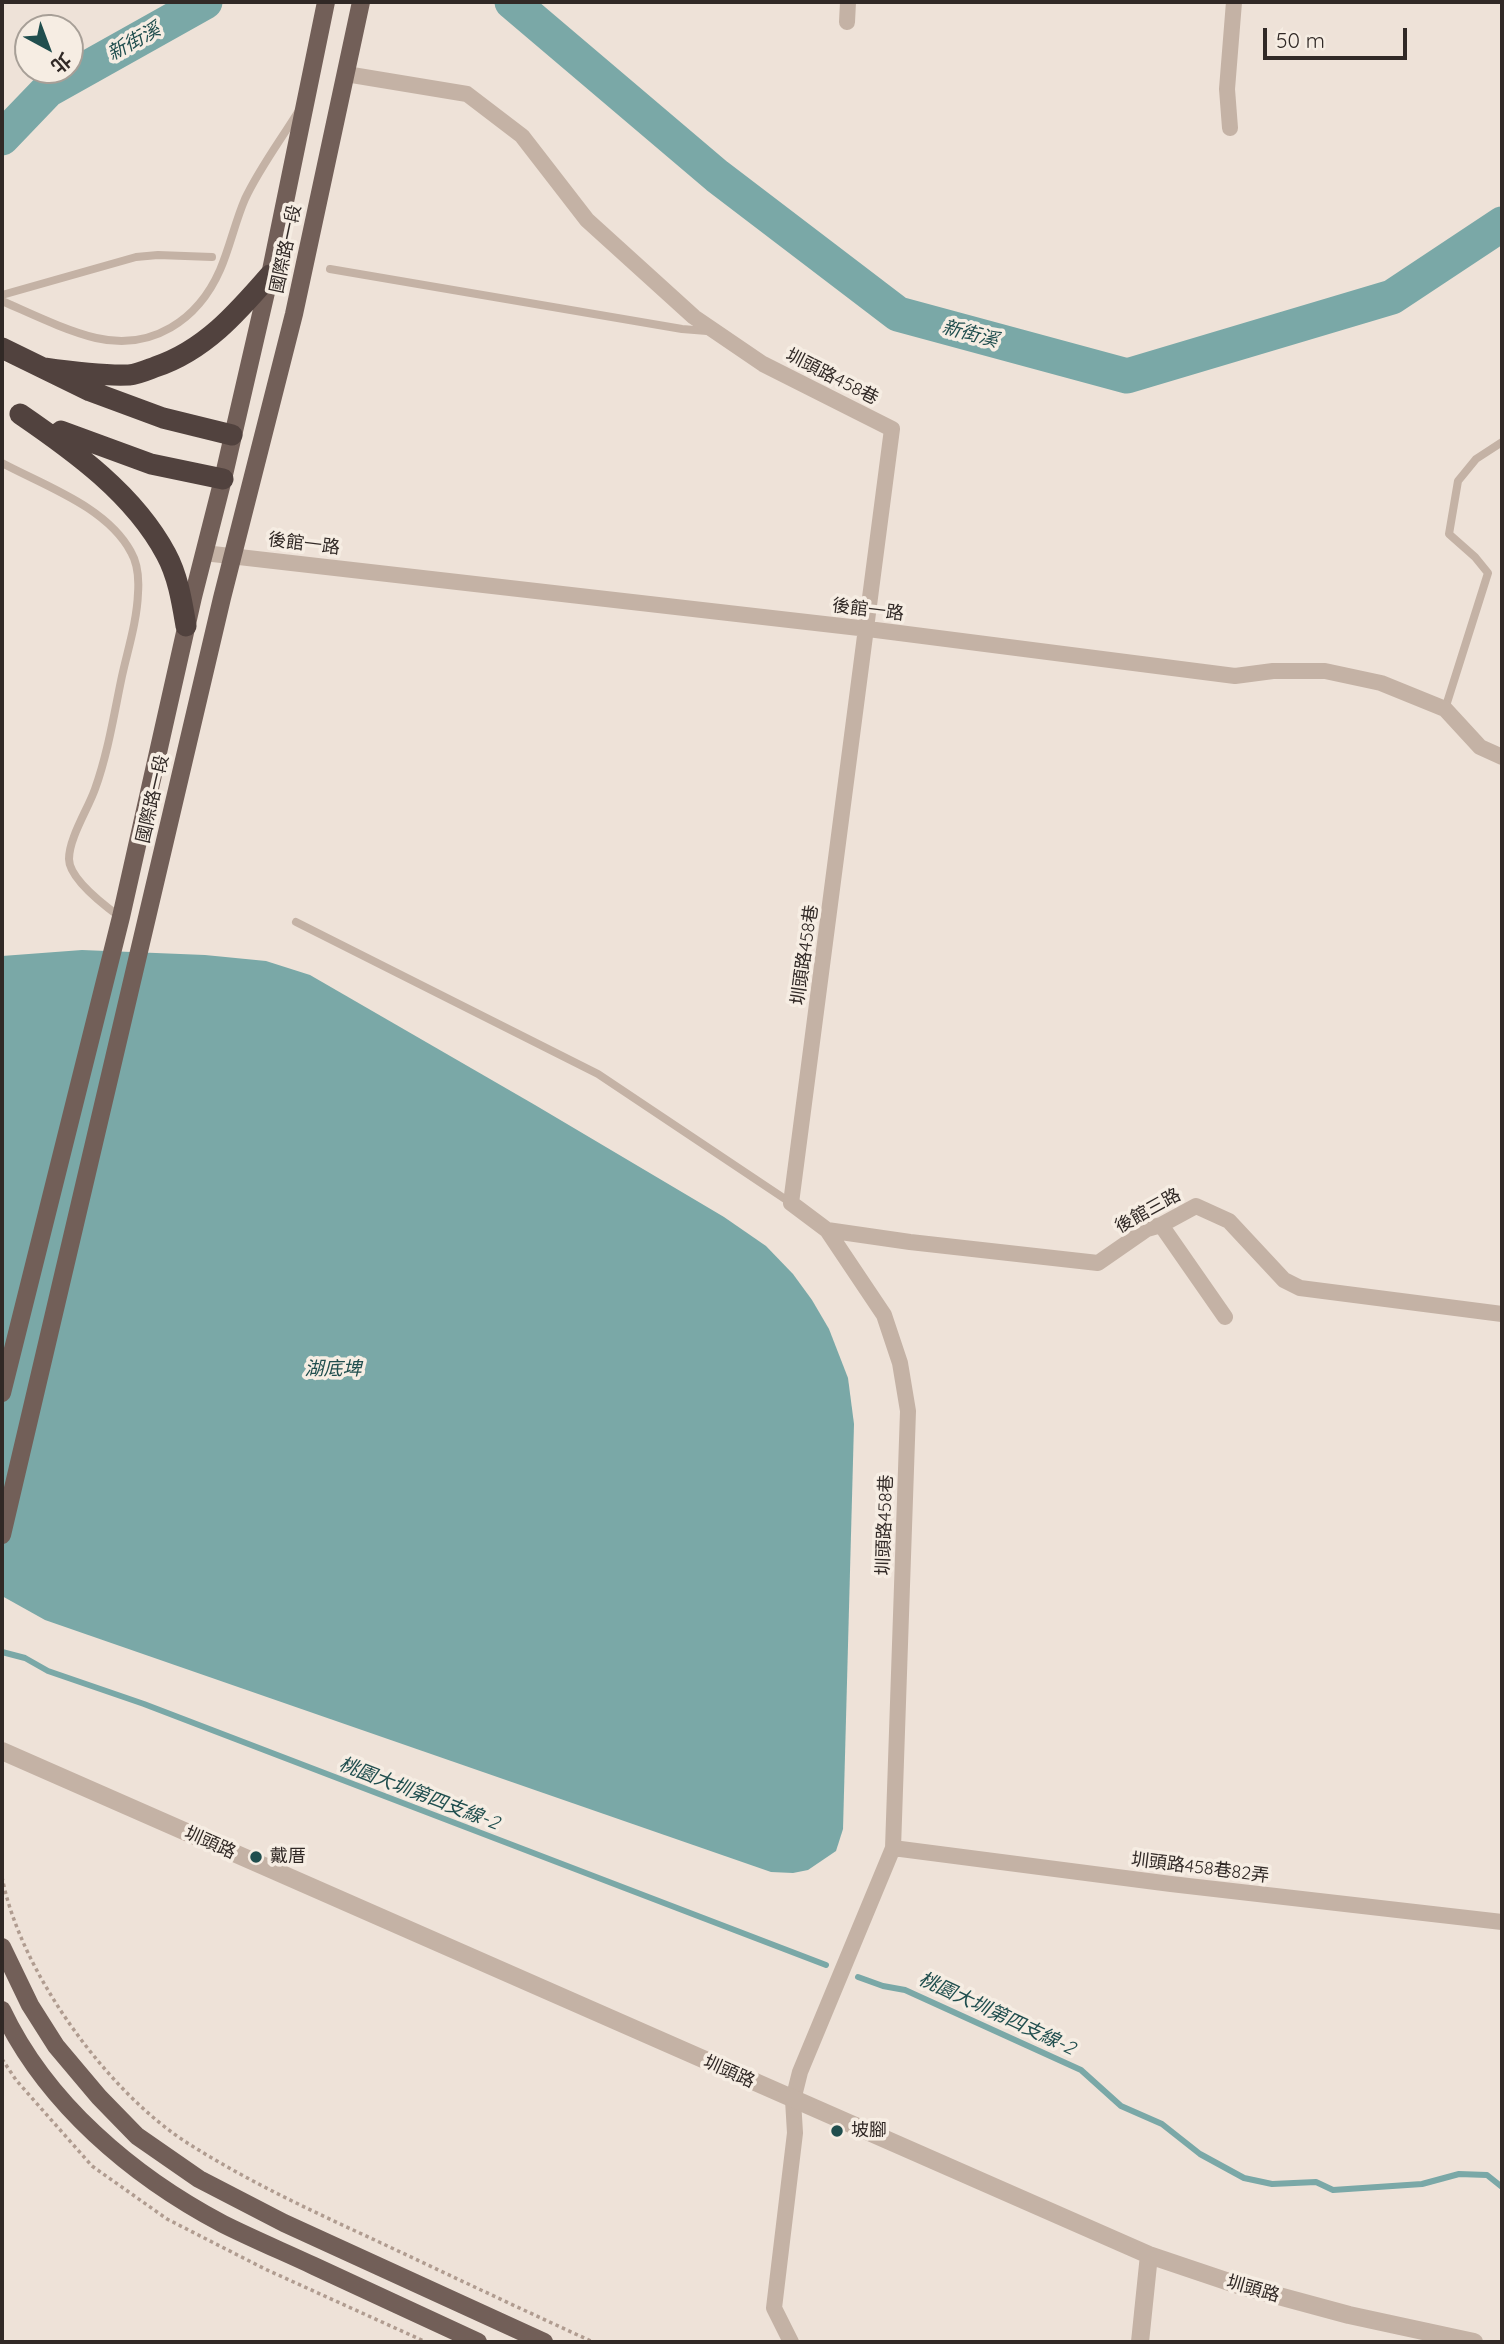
<!DOCTYPE html>
<meta charset="utf-8">
<style>
body{margin:0}
#map{position:relative;width:1504px;height:2344px;overflow:hidden;background:#eee2d8;font-family:Quicksand,"Noto Sans TC",sans-serif}
canvas{display:block}
.frame{position:absolute;inset:0;border:4px solid #312926;pointer-events:none}
.north{position:absolute;left:14px;top:14px;width:70px;height:70px;box-sizing:border-box;background:#f6ede3;border:2px solid #a79f97;border-radius:50%;rotate:139deg;font-size:19px;font-weight:700;line-height:28px;text-align:center;color:#312926}
.north::after{content:'';display:block;margin:auto;width:24px;height:32px;background:#204e4e;clip-path:polygon(50% 0,100% 100%,50% 72%,0 100%)}
.scale{position:absolute;left:1263px;top:28px;width:144px;height:32px;box-sizing:border-box;border:4px solid #312926;border-top:0;padding-left:9px;font-size:21px;line-height:24px;white-space:nowrap;color:#312926;-webkit-text-stroke:5px #f6ede3;paint-order:stroke}
</style>
<div id="map">
<canvas width="1504" height="2344"></canvas>
<div class="frame"></div>
<div class="north">北</div>
<div class="scale">50 m</div>
</div>
<script>
const ctx = document.querySelector('canvas').getContext('2d');
ctx.lineJoin = 'round';
function fillPath(path, color) {
  ctx.fillStyle = color;
  ctx.fill(path, 'evenodd');
}
function strokePath(path, color, width, dash) {
  ctx.strokeStyle = color;
  ctx.lineWidth = width;
  ctx.lineCap = dash ? 'butt' : 'round';
  ctx.setLineDash(dash || []);
  ctx.stroke(path);
}
function label(font, color, halo, rows, align = 'center') {
  ctx.font = font + ' Quicksand,"Noto Sans TC",sans-serif';
  ctx.lineWidth = 7;
  ctx.setLineDash([]);
  ctx.textBaseline = 'middle';
  ctx.strokeStyle = halo;
  ctx.fillStyle = color;
  for (const [text, x, y, turn = 0] of rows) {
    ctx.save();
    ctx.translate(x, y);
    ctx.rotate((+turn || 0) * Math.PI / 180);
    ctx.textAlign = isNaN(turn) ? turn : align;
    if (halo) ctx.strokeText(text, 0, 0);
    ctx.fillText(text, 0, 0);
    ctx.restore();
  }
}
fillPath(new Path2D(`
 M 82,950 L 205,955 L 266,961 L 310,975 L 535,1105 L 724,1217 L 766,1246 L 793,1274 L 812,1300 L 829,1329 L 848,1378 L 854,1424 L 843,1829 L 836,1851 L 808,1870 L 793,1873 L 771,1872 L 45,1620 L 2,1596 L 2,956 Z`), '#7aa8a7');
strokePath(new Path2D(`
 M 2,1652 L 25,1658 L 48,1671 L 144,1704 L 826,1965
 M 858,1977 L 883,1986 L 905,1990 L 1081,2070 L 1121,2106 L 1162,2124 L 1200,2154 L 1244,2178 L 1272,2184 L 1316,2182 L 1333,2190 L 1422,2184 L 1459,2174 L 1487,2175 L 1502,2187`), '#7aa8a7', 6);
strokePath(new Path2D(`
 M 512,2 L 717,176 L 898,314 L 1127,376 L 1392,297 L 1502,224
 M 2,138 L 48,90 L 205,2`), '#7aa8a7', 35);
strokePath(new Path2D(`
 M 2,1877 C 20,1972 108,2093 189,2144 C 249,2182 314,2212 377,2241 C 449,2275 521,2309 593,2342
 M 2,2059 L 16,2080 L 92,2166 L 167,2219 L 265,2269 L 426,2342`), '#b09c90', 3.5, [3.5, 3.5]);
strokePath(new Path2D(`
 M 330,269 L 682,329 L 707,331
 M 2,295 L 136,257 L 158,255 L 212,257
 M 2,301 C 32,314 64,330 96,338 C 152,351 198,320 220,270 C 230,247 235,222 245,199 C 259,169 280,141 298,112
 M 2,463 C 45,486 107,507 131,552 C 138,564 139,579 138,593 C 137,621 128,649 122,676 C 114,714 108,753 95,789 C 88,809 69,838 69,859 C 69,879 105,906 120,917
 M 1445,709 L 1488,573 L 1475,557 L 1449,534 L 1458,481 L 1476,459 L 1502,442
 M 296,922 L 598,1074 L 791,1203`), '#c4b2a5', 8);
strokePath(new Path2D(`
 M 847,22 L 848,2
 M 346,74 L 467,94 L 522,136 L 587,220 L 694,317 L 763,364 L 892,429 L 791,1203 L 827,1230 L 884,1315 L 900,1363 L 908,1411 L 893,1848 L 800,2072 L 793,2100 L 795,2133 L 774,2308 L 791,2342
 M 1230,128 L 1227,89 L 1234,2
 M 204,553 L 868,629 L 1235,676 L 1273,671 L 1325,671 L 1381,683 L 1445,709 L 1480,747 L 1502,757
 M 1161,1225 L 1225,1317
 M 827,1230 L 910,1242 L 1098,1263 L 1147,1229 L 1161,1225 L 1196,1206 L 1229,1221 L 1284,1280 L 1300,1288 L 1502,1314
 M 893,1848 L 1171,1884 L 1502,1922`), '#c4b2a5', 16);
strokePath(new Path2D(`
 M 2,1751 L 1149,2255 L 1238,2285 L 1349,2315 L 1474,2342
 M 1140,2342 L 1149,2255`), '#c4b2a5', 18);
strokePath(new Path2D(`
 M 2,1393 L 121,917 L 193,597 L 223,479 L 270,275 L 326,2
 M 2,1535 L 222,598 L 294,314 L 361,2
 M 2,1947 L 30,2005 L 56,2046 L 99,2097 L 137,2136 L 199,2179 L 284,2223 L 544,2342
 M 2,2010 C 46,2103 132,2176 223,2224 C 253,2239 284,2252 314,2266 C 369,2291 423,2317 478,2342`), '#725f58', 18);
strokePath(new Path2D(`
 M 2,348 L 90,391 L 163,418 L 232,435
 M 44,368 C 72,372 101,376 129,375 C 138,374 147,370 155,367 C 204,351 237,313 270,275
 M 20,414 C 74,451 134,494 166,554 C 178,576 182,602 186,626
 M 61,431 L 151,464 L 223,479`), '#51423e', 21);
for (const [x, y, r, color] of [
 [256,1857,7,"#204e4e"],
 [837,2131,7,"#204e4e"]
]) {
  const dot = new Path2D();
  dot.arc(x, y, r, 0, 2 * Math.PI);
  ctx.fillStyle = color;
  ctx.fill(dot);
  strokePath(dot, '#f6ede3', 2.5);
}
label('18px', '#312926', '#f6ede3', [
 ["國際路一段",286,249,-78],
 ["圳頭路458巷",832,377,27],
 ["後館一路",304,544,7],
 ["後館一路",868,610,7],
 ["國際路一段",153,799,-77],
 ["圳頭路458巷",805,955,-82],
 ["後館三路",1148,1211,-29],
 ["圳頭路458巷",885,1525,-88],
 ["圳頭路",210,1843,24],
 ["圳頭路458巷82弄",1200,1868,7],
 ["圳頭路",729,2072,24],
 ["圳頭路",1253,2289,16]
]);
label('18px', '#312926', '#f6ede3', [
 ["戴厝",270,1857],
 ["坡腳",851,2131]
], 'left');
label('italic 19px', '#204e4e', '#f6ede3', [
 ["新街溪",134,42,-29],
 ["新街溪",970,334,15],
 ["湖底埤",333,1369],
 ["桃園大圳第四支線-2",419,1794,21],
 ["桃園大圳第四支線-2",997,2014,25]
]);
</script>
